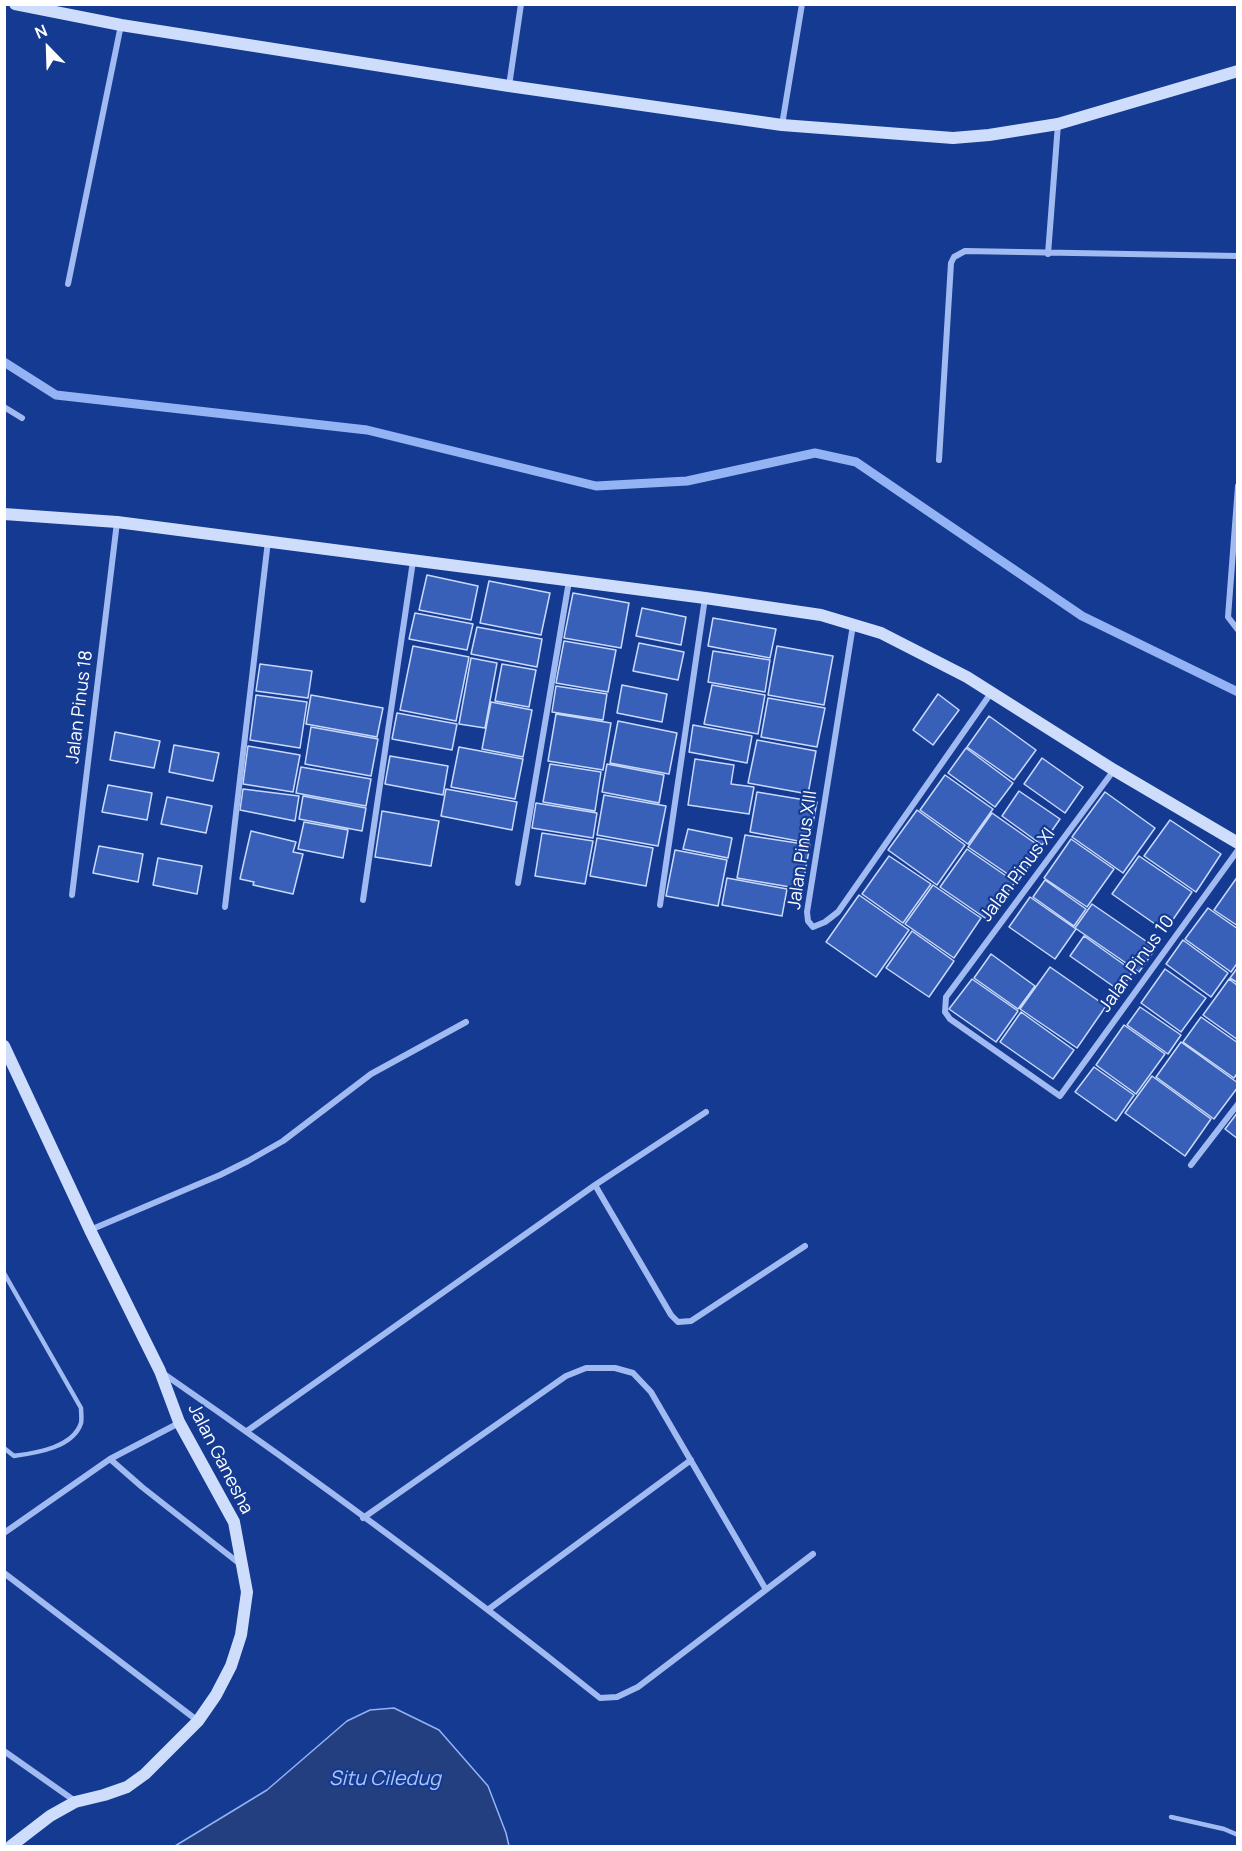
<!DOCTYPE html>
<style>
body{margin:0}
#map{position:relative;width:1242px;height:1851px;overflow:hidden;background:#143a91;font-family:Manrope,sans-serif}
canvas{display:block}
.frame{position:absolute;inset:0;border:6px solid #fff;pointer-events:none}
.north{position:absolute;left:18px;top:18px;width:60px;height:60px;-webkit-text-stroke:4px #143a91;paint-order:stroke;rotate:337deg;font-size:16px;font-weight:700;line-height:24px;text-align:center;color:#fff}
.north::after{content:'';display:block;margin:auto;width:21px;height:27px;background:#fff;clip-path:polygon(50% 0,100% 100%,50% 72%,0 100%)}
</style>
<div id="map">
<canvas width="1242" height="1851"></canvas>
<div class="frame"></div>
<div class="north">N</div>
</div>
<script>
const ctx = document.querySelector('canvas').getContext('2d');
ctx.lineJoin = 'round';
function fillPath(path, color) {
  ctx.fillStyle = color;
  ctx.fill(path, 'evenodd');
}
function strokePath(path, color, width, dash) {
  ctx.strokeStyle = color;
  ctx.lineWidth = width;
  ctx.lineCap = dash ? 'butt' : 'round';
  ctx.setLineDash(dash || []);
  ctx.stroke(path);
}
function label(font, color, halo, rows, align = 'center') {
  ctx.font = font + ' Manrope,sans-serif';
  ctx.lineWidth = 4.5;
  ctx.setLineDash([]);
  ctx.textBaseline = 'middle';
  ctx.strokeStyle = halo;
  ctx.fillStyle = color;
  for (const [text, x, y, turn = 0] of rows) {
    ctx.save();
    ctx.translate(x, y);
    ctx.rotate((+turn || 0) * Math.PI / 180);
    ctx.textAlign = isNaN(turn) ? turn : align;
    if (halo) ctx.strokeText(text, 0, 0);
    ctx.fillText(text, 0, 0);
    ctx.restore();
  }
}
const water = new Path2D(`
 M 394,1708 L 439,1730 L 488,1786 L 506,1833 L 509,1846 L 175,1846 L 267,1790 L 347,1721 L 370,1710 Z`);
fillPath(water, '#233f80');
strokePath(water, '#93b3f4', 1.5);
strokePath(new Path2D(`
 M 4,362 L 56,395 L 367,430 L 596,486 L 687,481 L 815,453 L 856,462 L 1082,616 L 1238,692`), '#93b3f4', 9);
const building = new Path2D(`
 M 427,575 L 478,586 L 471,620 L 419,610 Z
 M 489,581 L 550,593 L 541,635 L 480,623 Z
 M 573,593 L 629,603 L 621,648 L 564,638 Z
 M 642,608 L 686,617 L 681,645 L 636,636 Z
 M 415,613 L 473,624 L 467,650 L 409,639 Z
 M 713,618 L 776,629 L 770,658 L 708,646 Z
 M 477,627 L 542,639 L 537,667 L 471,654 Z
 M 564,641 L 616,650 L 608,692 L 556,683 Z
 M 639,643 L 684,652 L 678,680 L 633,671 Z
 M 413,646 L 469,657 L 456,721 L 400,710 Z
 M 777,646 L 833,656 L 824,705 L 768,695 Z
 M 713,651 L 770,660 L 765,692 L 708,682 Z
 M 471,658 L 497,663 L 485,728 L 459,724 Z
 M 260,664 L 312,671 L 308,698 L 256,691 Z
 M 502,664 L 536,670 L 529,707 L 495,701 Z
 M 622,685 L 667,694 L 662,722 L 617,713 Z
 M 712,685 L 765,695 L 758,734 L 704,724 Z
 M 556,686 L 607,694 L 603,720 L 552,712 Z
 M 938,694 L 959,710 L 933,745 L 913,730 Z
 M 256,695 L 307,702 L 300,748 L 250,740 Z
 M 311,695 L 383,708 L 377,737 L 306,724 Z
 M 768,698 L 825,708 L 817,747 L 761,737 Z
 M 491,702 L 532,710 L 523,757 L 482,749 Z
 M 397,713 L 457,724 L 452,750 L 392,739 Z
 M 556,714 L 611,723 L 603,770 L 548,761 Z
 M 989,716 L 1036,750 L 1014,780 L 967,747 Z
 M 618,721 L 677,733 L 669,774 L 610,763 Z
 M 693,725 L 752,736 L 747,763 L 689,752 Z
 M 311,727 L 378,739 L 371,776 L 305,764 Z
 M 115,732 L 160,741 L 154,768 L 110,760 Z
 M 757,740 L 816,751 L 808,794 L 748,783 Z
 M 174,745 L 219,753 L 213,781 L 169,772 Z
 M 248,746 L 300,755 L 293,792 L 243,784 Z
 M 459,747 L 523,759 L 515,799 L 451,787 Z
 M 966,748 L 1013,783 L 995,807 L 948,773 Z
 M 390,756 L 448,766 L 443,795 L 385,784 Z
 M 1042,758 L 1083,787 L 1065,813 L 1024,784 Z
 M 695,759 L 734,765 L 731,784 L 754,787 L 749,814 L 688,805 Z
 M 550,764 L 601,772 L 595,811 L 543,802 Z
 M 607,764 L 664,775 L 659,803 L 602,792 Z
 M 301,767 L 371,779 L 366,806 L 296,793 Z
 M 945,775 L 993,809 L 968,844 L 920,810 Z
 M 108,785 L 152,793 L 147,820 L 102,812 Z
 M 243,789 L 299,796 L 295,821 L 240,810 Z
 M 446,789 L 517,802 L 512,830 L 441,816 Z
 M 1019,791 L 1060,819 L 1042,845 L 1002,816 Z
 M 757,792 L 817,802 L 809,843 L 750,832 Z
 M 1105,792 L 1155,828 L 1123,873 L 1072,837 Z
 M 604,795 L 666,806 L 658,846 L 597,835 Z
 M 303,796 L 366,808 L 362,831 L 299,819 Z
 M 167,797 L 212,806 L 206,833 L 161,824 Z
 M 536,803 L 597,813 L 593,838 L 532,828 Z
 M 917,810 L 965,845 L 937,885 L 888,850 Z
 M 382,811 L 439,821 L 431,866 L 375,857 Z
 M 992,813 L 1042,848 L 1018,881 L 968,847 Z
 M 1170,820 L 1221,854 L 1196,892 L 1144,856 Z
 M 304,822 L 348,830 L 343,858 L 298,849 Z
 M 688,829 L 732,838 L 728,858 L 683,849 Z
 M 251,831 L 296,842 L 293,852 L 303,854 L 293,894 L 253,885 L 254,882 L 240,879 Z
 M 542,833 L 593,841 L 585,884 L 535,876 Z
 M 745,835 L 810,845 L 802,889 L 737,878 Z
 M 597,838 L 653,848 L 646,886 L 590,876 Z
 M 1071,839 L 1114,869 L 1087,907 L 1044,878 Z
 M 99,846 L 143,854 L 138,882 L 93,873 Z
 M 967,849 L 1015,882 L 988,920 L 940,887 Z
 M 675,850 L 727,860 L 718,906 L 666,896 Z
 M 889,856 L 931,884 L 903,923 L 862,894 Z
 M 1139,856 L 1192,892 L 1165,931 L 1112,894 Z
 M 158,858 L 202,866 L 197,894 L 153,885 Z
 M 1238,876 L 1238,926 L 1214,910 Z
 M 727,878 L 787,889 L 782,916 L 722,905 Z
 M 1045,880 L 1086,909 L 1074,926 L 1033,897 Z
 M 933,885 L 981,918 L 954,958 L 905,924 Z
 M 859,895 L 909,930 L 876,977 L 826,942 Z
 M 1030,897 L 1076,929 L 1055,959 L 1009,927 Z
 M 1092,904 L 1156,948 L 1139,972 L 1075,928 Z
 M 1208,908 L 1238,929 L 1238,962 L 1231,972 L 1185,939 Z
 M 912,931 L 954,961 L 929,997 L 886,968 Z
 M 1084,936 L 1133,971 L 1120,991 L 1070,956 Z
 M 1183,940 L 1228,973 L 1211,997 L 1166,964 Z
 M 991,954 L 1035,986 L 1018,1009 L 974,978 Z
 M 1050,967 L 1106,1006 L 1077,1048 L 1020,1009 Z
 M 1238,967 L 1238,983 L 1230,978 Z
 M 1165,969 L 1206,998 L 1181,1032 L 1141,1003 Z
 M 972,979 L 1018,1011 L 996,1042 L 949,1009 Z
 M 1229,979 L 1238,986 L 1238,1040 L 1203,1015 Z
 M 1140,1007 L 1181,1035 L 1168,1054 L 1127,1025 Z
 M 1021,1012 L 1074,1050 L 1053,1079 L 1000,1042 Z
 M 1201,1017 L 1238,1043 L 1238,1072 L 1234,1078 L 1183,1042 Z
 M 1124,1025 L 1165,1054 L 1136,1094 L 1096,1065 Z
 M 1181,1042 L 1238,1083 L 1238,1087 L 1214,1119 L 1156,1077 Z
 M 1094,1067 L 1134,1095 L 1116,1121 L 1075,1092 Z
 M 1152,1076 L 1211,1119 L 1185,1156 L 1125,1113 Z
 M 1238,1112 L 1238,1139 L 1225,1129 Z`);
fillPath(building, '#3860b8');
strokePath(building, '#c8d9fc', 1.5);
strokePath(new Path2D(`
 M 4,1273 L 81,1408 C 81,1412 82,1419 81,1423 C 73,1448 35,1453 14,1456 L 4,1448
 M 1171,1817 L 1224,1829 L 1238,1835`), '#a1baf1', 4.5);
strokePath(new Path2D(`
 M 509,86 L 521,4
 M 782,125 L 802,4
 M 1048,254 L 1058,124
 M 68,284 L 121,25
 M 4,407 L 22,418
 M 939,460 L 951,263 L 954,257 L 965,251 L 1238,256
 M 1238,486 L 1228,617 L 1238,630
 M 853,625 L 807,912 L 808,921 L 813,927 L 825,922 L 838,912 L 991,693
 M 1114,770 L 946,997 L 945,1012 L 950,1019 L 1060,1096 L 1238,850
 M 518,883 L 569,581
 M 72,895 L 117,522
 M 363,900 L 413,561
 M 660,905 L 705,598
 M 225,907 L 268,541
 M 1191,1165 L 1238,1104
 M 595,1185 L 671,1315 L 678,1322 L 691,1321 L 805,1246
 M 90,1230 L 220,1175 L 248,1161 L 283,1141 L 371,1074 L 466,1022
 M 164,1374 C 313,1477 459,1585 600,1698 L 617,1697 L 638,1687 L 813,1554
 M 247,1431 L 595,1185 L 706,1112
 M 110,1459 L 179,1423
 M 363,1518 L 566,1376 L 586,1368 L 615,1368 L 633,1373 L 651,1392 L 765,1588
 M 4,1533 L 110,1459 L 142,1487 L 240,1564
 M 4,1573 L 198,1721
 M 489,1609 L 691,1460
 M 4,1751 L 75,1801`), '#a1baf1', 6);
strokePath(new Path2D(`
 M 15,4 L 121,25 L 509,86 L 782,125 L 953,138 L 989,135 L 1058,124 L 1238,71
 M 4,514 L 117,522 L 705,598 L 821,615 L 881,633 L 967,677 L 1114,770 L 1238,843
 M 4,1046 L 90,1230 L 160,1371 L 179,1422 L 234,1522 L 247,1592 L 241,1635 L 231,1666 L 216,1695 L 198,1721 L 145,1774 L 127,1787 L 104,1795 L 75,1802 L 50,1816 L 11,1846`), '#cfddfc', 12);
label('18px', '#fff', '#143a91', [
 ["Jalan Pinus 18",80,707,-83],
 ["Jalan Pinus XIII",803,850,-82],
 ["Jalan Pinus XI",1018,875,-53],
 ["Jalan Pinus 10",1137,964,-54],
 ["Jalan Ganesha",220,1459,63]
]);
label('italic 20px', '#adc5f8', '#143a91', [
 ["Situ Ciledug",385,1779]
]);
</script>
